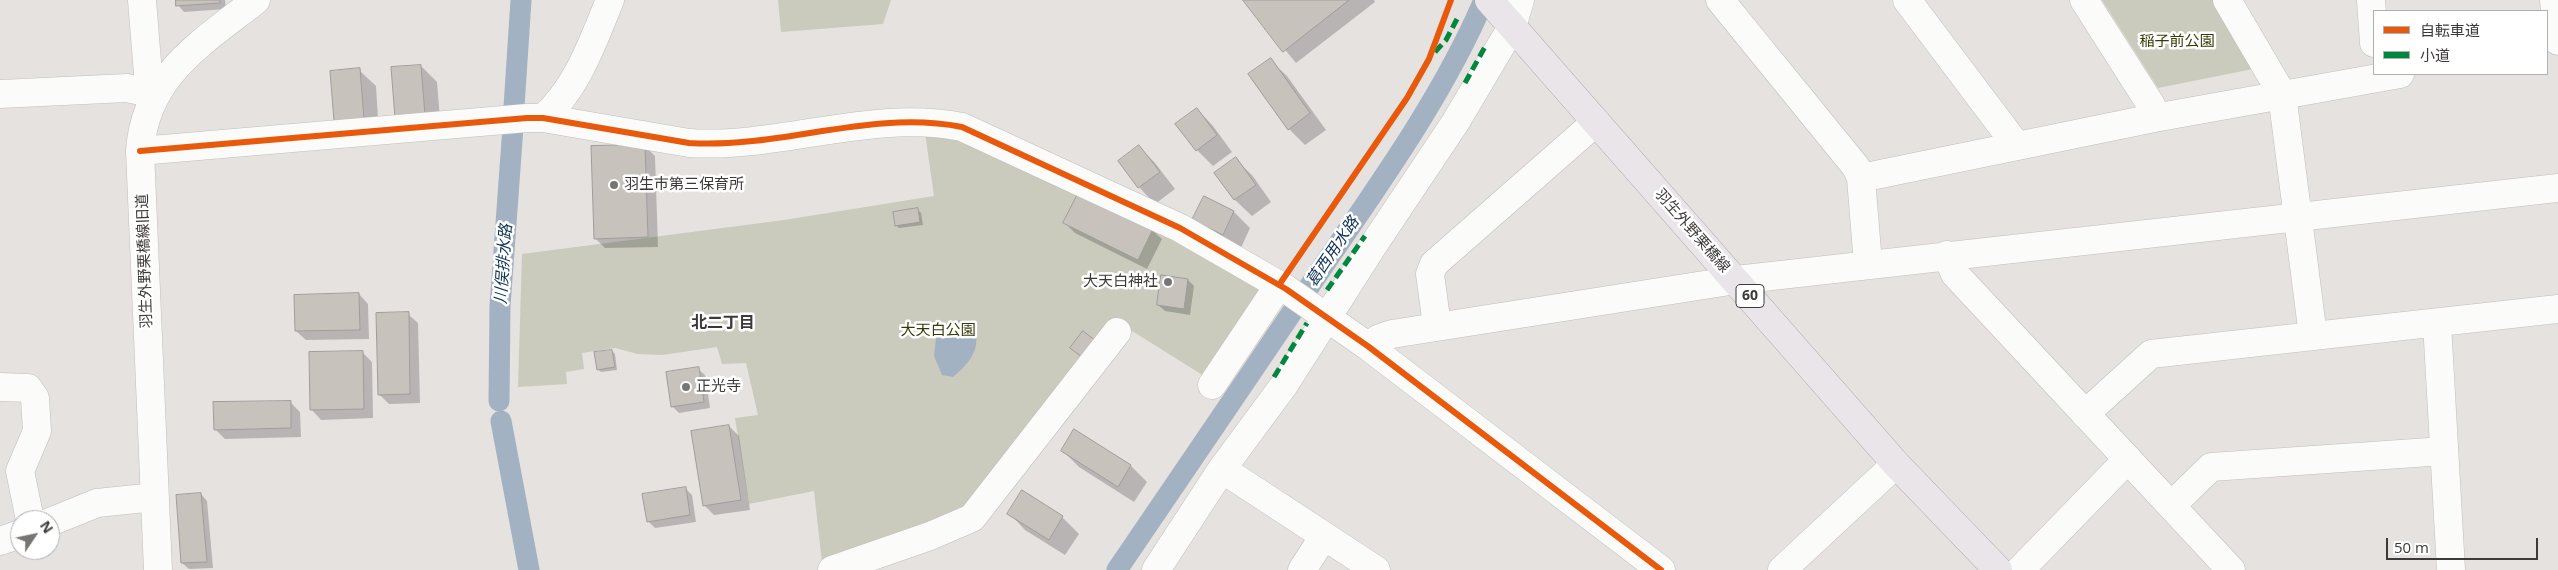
<!DOCTYPE html>
<meta charset="utf-8">
<style>
body{margin:0}
#map{position:relative;width:2558px;height:570px;overflow:hidden;background:#e5e2e0;font-family:"Open Sans","Noto Sans JP",sans-serif}
canvas{display:block}
.legend{position:absolute;left:2373px;top:10px;width:175px;height:65px;box-sizing:border-box;background:#fff;border:1px solid #b1b0b0;margin:0;padding:6px 9px;list-style:none;font-size:15px;color:#3c3a39}
.legend li{display:flex;align-items:center;gap:10px;height:25px}
.legend b{width:25px;border:1px solid #b1b0b0}
.north{position:absolute;left:10px;top:510px;width:50px;height:50px;box-sizing:border-box;background:#fff;border:1px solid #b1b0b0;border-radius:50%;rotate:56deg;font-size:14px;font-weight:700;line-height:20px;text-align:center;color:#3c3a39}
.north::after{content:'';display:block;margin:auto;width:18px;height:22px;background:#777573;clip-path:polygon(50% 0,100% 100%,50% 72%,0 100%)}
.scale{position:absolute;left:2386px;top:538px;width:152px;height:22px;box-sizing:border-box;border:2px solid #3c3a39;border-top:0;padding-left:6px;font-size:15px;line-height:18px;white-space:nowrap;color:#3c3a39;-webkit-text-stroke:4px #fff;paint-order:stroke}
</style>
<div id="map">
<canvas width="2558" height="570"></canvas>
<ul class="legend">
<li><b style="height:6px;background:#e8590c"></b>自転車道</li>
<li><b style="height:6px;background:#00873e"></b>小道</li>
</ul>
<div class="north">N</div>
<div class="scale">50 m</div>
</div>
<script>
const ctx = document.querySelector('canvas').getContext('2d');
ctx.lineJoin = 'round';
function fillPath(path, color) {
  ctx.fillStyle = color;
  ctx.fill(path, 'evenodd');
}
function strokePath(path, color, width, dash) {
  ctx.strokeStyle = color;
  ctx.lineWidth = width;
  ctx.lineCap = dash ? 'butt' : 'round';
  ctx.setLineDash(dash || []);
  ctx.stroke(path);
}
function label(font, color, halo, rows, align = 'center') {
  ctx.font = font + ' "Open Sans","Noto Sans JP",sans-serif';
  ctx.lineWidth = 5;
  ctx.setLineDash([]);
  ctx.textBaseline = 'middle';
  ctx.strokeStyle = halo;
  ctx.fillStyle = color;
  for (const [text, x, y, turn = 0] of rows) {
    ctx.save();
    ctx.translate(x, y);
    ctx.rotate((+turn || 0) * Math.PI / 180);
    ctx.textAlign = isNaN(turn) ? turn : align;
    if (halo) ctx.strokeText(text, 0, 0);
    ctx.fillText(text, 0, 0);
    ctx.restore();
  }
}
fillPath(new Path2D(`
 M 778,0 L 891,0 L 883,24 L 781,32 Z
 M 2102,0 L 2219,0 L 2258,68 L 2158,88 Z
 M 924,126 L 953,130 L 1263,283 L 1265,294 L 1204,376 L 1121,324 L 961,518 L 822,563 L 814,491 L 749,504 L 735,418 L 758,415 L 746,363 L 722,364 L 717,347 L 662,355 L 638,354 L 615,348 L 582,353 L 584,369 L 566,372 L 567,384 L 518,387 L 522,254 L 784,220 L 934,196 Z`), '#cacbbc');
fillPath(new Path2D(`
 M 959,320 L 971,320 C 984,345 972,361 953,377 L 942,375 L 934,356 L 936,338 Z`), '#a3b2c2');
fillPath(new Path2D(`
 M 177,0 L 225,0 L 226,9 L 184,12 L 178,5 Z
 M 1244,0 L 1374,0 L 1375,2 L 1296,63 Z
 M 1270,60 L 1287,76 L 1326,130 L 1305,145 L 1289,129 Z
 M 421,66 L 437,82 L 441,131 L 413,133 Z
 M 359,70 L 376,86 L 379,135 L 351,137 Z
 M 1197,109 L 1213,126 L 1232,152 L 1213,166 L 1197,150 Z
 M 645,146 L 655,156 L 658,247 L 605,248 L 595,238 Z
 M 1139,147 L 1155,163 L 1175,189 L 1155,204 L 1139,187 L 1119,161 Z
 M 1235,159 L 1252,175 L 1271,202 L 1252,216 L 1235,200 L 1216,173 Z
 M 1205,197 L 1234,212 L 1250,228 L 1240,250 L 1210,236 L 1194,219 Z
 M 918,210 L 921,213 L 923,225 L 899,228 L 896,225 Z
 M 1065,223 L 1152,230 L 1162,239 L 1147,269 L 1075,233 Z
 M 1188,280 L 1194,286 L 1190,315 L 1165,311 L 1158,305 Z
 M 359,294 L 368,304 L 369,339 L 306,340 L 296,331 Z
 M 408,314 L 418,323 L 420,403 L 389,404 L 379,394 Z
 M 612,351 L 615,354 L 617,370 L 601,372 L 598,369 Z
 M 362,352 L 372,362 L 373,418 L 321,420 L 312,410 Z
 M 698,369 L 705,375 L 710,408 L 679,413 L 672,406 Z
 M 290,402 L 300,412 L 301,437 L 225,439 L 215,429 Z
 M 729,426 L 739,436 L 750,510 L 714,515 L 704,505 Z
 M 1075,430 L 1131,466 L 1147,482 L 1134,502 L 1079,467 L 1062,450 Z
 M 685,488 L 692,495 L 696,522 L 655,528 L 648,521 Z
 M 1023,492 L 1062,517 L 1079,534 L 1065,555 L 1025,530 L 1009,513 Z
 M 201,494 L 207,501 L 213,568 L 189,569 L 182,563 Z`), '#0003');
strokePath(new Path2D(`
 M 514,107 L 521,0
 M 499,401 L 500,306 L 513,127
 M 501,421 L 529,570
 M 1117,570 C 1188,466 1258,363 1328,259 C 1383,179 1446,90 1484,0`), '#a3b2c2', 21);
const building = new Path2D(`
 M 176,0 L 220,0 L 220,3 L 176,6 Z
 M 1243,0 L 1349,0 L 1283,52 Z
 M 1271,58 L 1310,113 L 1288,130 L 1248,74 Z
 M 421,65 L 425,115 L 395,118 L 391,67 Z
 M 360,68 L 364,119 L 334,121 L 330,71 Z
 M 1197,108 L 1217,135 L 1196,151 L 1175,124 Z
 M 645,145 L 648,237 L 594,239 L 591,146 Z
 M 1139,145 L 1160,172 L 1138,188 L 1118,161 Z
 M 1236,157 L 1256,185 L 1234,200 L 1214,173 Z
 M 1079,192 L 1153,229 L 1138,260 L 1063,223 Z
 M 1204,196 L 1234,211 L 1223,235 L 1192,220 Z
 M 918,208 L 920,222 L 895,226 L 893,212 Z
 M 1161,275 L 1188,279 L 1184,309 L 1157,305 Z
 M 359,293 L 360,330 L 295,331 L 294,295 Z
 M 409,312 L 410,394 L 378,395 L 376,313 Z
 M 1083,331 L 1096,341 L 1083,358 L 1070,348 Z
 M 612,350 L 615,367 L 597,370 L 594,352 Z
 M 363,351 L 364,409 L 310,410 L 309,352 Z
 M 699,367 L 704,402 L 671,407 L 666,372 Z
 M 291,401 L 291,428 L 214,430 L 213,402 Z
 M 729,425 L 741,500 L 703,506 L 691,431 Z
 M 1074,429 L 1131,465 L 1118,487 L 1061,451 Z
 M 686,487 L 690,515 L 647,522 L 642,494 Z
 M 1022,490 L 1063,516 L 1049,540 L 1007,514 Z
 M 201,493 L 207,562 L 181,563 L 176,495 Z`);
fillPath(building, '#c8c2bd');
strokePath(building, '#9f9d9c', 1);
const minor = new Path2D(`
 M 142,0 L 148,74 L 155,94
 M 1720,0 L 1856,167 L 1861,178 L 1868,264
 M 1907,0 L 2017,146
 M 2084,0 L 2151,105 L 2154,118
 M 2227,0 L 2282,94 L 2313,336
 M 2371,0 L 2374,43
 M 2554,0 L 2558,41
 M 0,94 L 127,88 L 155,94
 M 543,118 C 577,89 593,41 610,0
 M 140,151 L 527,118 L 543,118 L 689,143 C 781,149 870,109 962,127 L 1180,228 L 1286,289 L 1369,347 L 1661,570
 M 1861,178 L 2154,118 L 2400,74
 M 1947,255 L 1955,274 L 2231,570
 M 2437,323 L 2451,570
 M 1437,326 L 1430,274 L 1434,264 L 1596,122
 M 1369,347 L 1378,339 L 1392,334 L 1736,280 L 2558,188
 M 1212,385 L 1279,285
 M 0,387 L 28,388 L 35,398 L 37,431 L 20,471 L 30,520
 M 2085,414 L 2151,354 L 2558,309
 M 1222,469 L 1376,570
 M 2172,505 L 2211,467 L 2444,451
 M 50,522 L 97,503 L 155,497
 M 0,541 L 20,534
 M 158,570 L 140,151 C 145,75 202,43 256,0
 M 832,570 L 930,536 L 972,518 L 1117,332
 M 1156,570 L 1222,469 L 1284,385 L 1374,244 L 1455,123 L 1512,27 L 1520,0
 M 1302,570 L 1324,536
 M 1782,570 L 1896,464
 M 2020,570 L 2128,459`);
const major = new Path2D(`
 M 1489,0 L 1896,464 L 1998,570`);
strokePath(minor, '#c0bebc', 29);
strokePath(major, '#afa6ae', 29);
strokePath(minor, '#fbfbfa', 28);
strokePath(major, '#e9e5e9', 28);
strokePath(new Path2D(`
 M 1435,52 L 1446,40 L 1458,17
 M 1465,83 L 1486,45
 M 1327,290 L 1365,236
 M 1274,377 L 1307,323`), '#00873e', 5, [10, 5]);
strokePath(new Path2D(`
 M 140,151 L 527,118 L 543,118 L 689,143 C 781,149 870,109 962,127 L 1180,228 L 1286,289 L 1369,347 L 1661,570
 M 1279,285 L 1407,98 L 1429,59 L 1451,0`), '#e8590c', 6);
for (const [x, y, r, color] of [
 [614,185,5,"#777573"],
 [1168,282,5,"#777573"],
 [686,387,5,"#777573"]
]) {
  const dot = new Path2D();
  dot.arc(x, y, r, 0, 2 * Math.PI);
  ctx.fillStyle = color;
  ctx.fill(dot);
  strokePath(dot, '#fff', 2);
}
for (const [x, y, w] of [
 [1750,296,28]
]) {
  const box = new Path2D();
  box.roundRect(x - w / 2, y - 11.5, w, 23, 4);
  ctx.fillStyle = '#fff';
  ctx.fill(box);
  strokePath(box, '#3c3a39', 1);
}
label('bold 14px', '#3c3a39', null, [
 ["60",1750,296]
]);
label('15px', '#353b04', '#fff', [
 ["稲子前公園",2177,42],
 ["大天白公園",938,331]
]);
label('15px', '#3c3a39', '#fff', [
 ["羽生市第三保育所",624,185],
 ["大天白神社",1158,282,"right"],
 ["正光寺",696,387]
], 'left');
label('15px', '#3c3a39', '#fff', [
 ["羽生外野栗橋線",1692,231,49],
 ["羽生外野栗橋線旧道",145,261,-92]
]);
label('italic 16px', '#0e3255', '#fff', [
 ["葛西用水路",1333,252,-56],
 ["川俣排水路",504,264,-86]
]);
label('bold 16px', '#3c3a39', '#fff', [
 ["北二丁目",723,323]
]);
</script>
